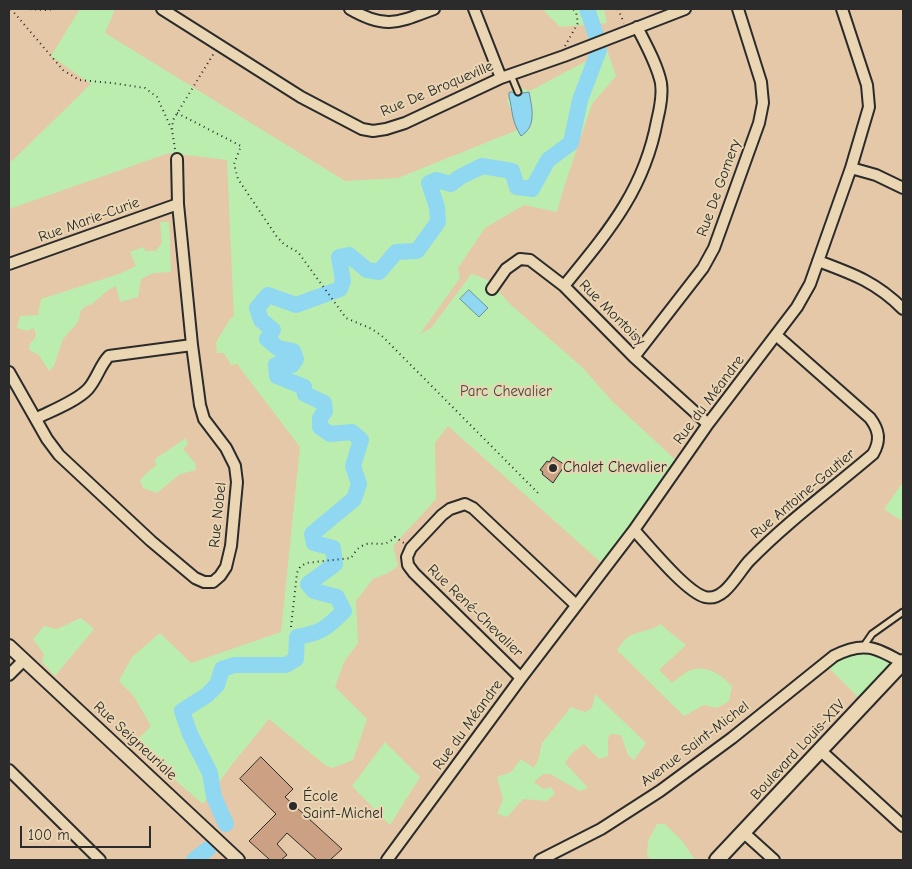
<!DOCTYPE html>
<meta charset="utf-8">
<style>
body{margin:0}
#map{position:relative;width:912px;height:869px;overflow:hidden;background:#e5c8a7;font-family:"Comic Neue",sans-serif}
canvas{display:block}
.frame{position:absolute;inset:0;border:10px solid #2b2b2b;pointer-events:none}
.scale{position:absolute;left:20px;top:826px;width:131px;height:22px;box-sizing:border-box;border:2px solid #2b2b2b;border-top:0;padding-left:6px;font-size:15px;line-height:18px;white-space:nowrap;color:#2b2b2b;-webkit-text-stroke:4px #ebd6b4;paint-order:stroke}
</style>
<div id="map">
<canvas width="912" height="869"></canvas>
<div class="frame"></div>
<div class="scale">100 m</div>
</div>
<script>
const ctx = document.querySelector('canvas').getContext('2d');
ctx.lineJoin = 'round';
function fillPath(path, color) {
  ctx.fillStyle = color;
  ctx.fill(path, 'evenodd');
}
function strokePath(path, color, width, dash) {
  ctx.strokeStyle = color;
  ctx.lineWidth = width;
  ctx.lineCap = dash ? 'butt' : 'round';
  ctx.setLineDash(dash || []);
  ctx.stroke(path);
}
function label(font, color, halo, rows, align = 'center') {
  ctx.font = font + ' "Comic Neue",sans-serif';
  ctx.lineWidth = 4;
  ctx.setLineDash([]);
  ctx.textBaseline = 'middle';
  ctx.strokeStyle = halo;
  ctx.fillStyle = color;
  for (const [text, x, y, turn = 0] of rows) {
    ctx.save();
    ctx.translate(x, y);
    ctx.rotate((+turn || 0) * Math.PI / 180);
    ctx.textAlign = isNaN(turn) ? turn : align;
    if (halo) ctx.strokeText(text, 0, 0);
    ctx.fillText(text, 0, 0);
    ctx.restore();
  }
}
fillPath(new Path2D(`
 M 80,9 L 115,9 L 105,33 L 345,181 L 398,178 L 520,129 L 507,101 L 518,87 L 530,91 L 607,50 L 616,76 L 592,104 L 564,187 L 557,212 L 524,205 L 485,228 L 458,268 L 460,278 L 420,334 L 431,328 L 472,273 L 475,276 L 476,275 L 489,281 L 510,304 L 583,368 L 612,401 L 680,464 L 605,566 L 448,426 L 435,443 L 436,499 L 393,546 L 398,566 L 388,573 L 373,579 L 356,601 L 358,643 L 344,662 L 335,687 L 367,719 L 353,760 L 332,768 L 325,765 L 269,719 L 234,762 L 203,804 L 133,744 L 151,726 L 133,695 L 119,681 L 132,657 L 160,633 L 191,663 L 281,632 L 300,447 L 237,364 L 231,365 L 224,353 L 217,353 L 216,342 L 232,316 L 234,318 L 227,160 L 169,153 L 9,209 L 9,162 L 14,159 L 91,84 L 51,56 Z
 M 542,9 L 604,9 L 607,23 L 560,27 Z
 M 160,222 L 169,222 L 171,272 L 153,273 L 141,279 L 138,297 L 120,302 L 116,286 L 108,290 L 92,304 L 86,306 L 81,310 L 78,322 L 63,339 L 54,366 L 49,371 L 39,355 L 29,350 L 30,344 L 36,336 L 34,328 L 27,331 L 17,328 L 20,316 L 38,315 L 41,299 L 119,274 L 136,266 L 130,252 L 144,247 L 145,251 L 156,251 L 162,243 Z
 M 186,438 L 188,444 L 183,449 L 195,463 L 196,470 L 180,474 L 157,493 L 143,488 L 140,480 L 150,470 L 156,466 L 155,459 Z
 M 903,482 L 903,518 L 900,520 L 884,509 Z
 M 81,618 L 94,629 L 55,676 L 42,662 L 44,654 L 33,639 L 44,626 L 57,629 Z
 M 660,624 L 686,645 L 659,670 L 672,683 C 677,679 683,674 689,671 C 706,663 721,675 732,686 L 729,701 L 717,708 L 704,705 L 684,716 L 617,650 C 620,646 624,640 628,637 C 638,630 651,632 660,624 Z
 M 863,647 L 903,662 L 864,703 L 824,663 Z
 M 595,694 L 646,743 L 634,760 L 628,755 L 621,735 L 610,734 L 608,739 L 608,756 L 599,759 L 584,744 L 571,754 L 565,763 L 588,788 L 580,791 L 550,774 L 543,774 L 534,782 L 543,789 L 551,787 L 555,794 L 546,801 L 523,799 L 507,817 L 497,814 L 503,799 L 497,777 L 511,772 L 521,759 L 534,768 L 538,760 L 542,743 L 571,707 L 585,712 L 592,708 Z
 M 385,742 L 420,777 L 390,825 L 352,786 Z
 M 657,824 L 665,824 L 683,842 L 695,860 L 652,860 L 647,856 L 648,841 Z`), '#bbeeae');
const water = new Path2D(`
 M 512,92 L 517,94 L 529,92 C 532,108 537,126 521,136 C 511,120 513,112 509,96 L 509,93 Z
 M 469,290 L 488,308 L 479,317 L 460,299 Z`);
fillPath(water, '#90d7f2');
strokePath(water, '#6892a2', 1);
strokePath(new Path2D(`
 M 226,824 L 214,797 L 210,773 L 190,734 L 182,711 L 207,695 L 217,685 L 222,669 L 235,665 L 286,665 L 296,659 L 297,637 C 321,633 327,628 344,611 L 337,597 L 314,591 L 308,584 L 335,564 L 333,548 L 314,543 L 312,534 L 354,499 L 359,484 L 353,466 L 361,440 L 352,432 L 330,434 L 320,427 L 320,418 L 325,411 L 324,403 L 305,394 L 304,387 L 277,376 L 276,365 L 280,363 L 292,365 L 296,359 L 293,351 L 278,348 L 267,339 L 273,330 L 261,320 L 257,308 L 268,295 L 296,305 L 340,289 L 343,281 L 339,257 L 349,255 L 367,270 L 379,272 L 396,252 L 417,251 L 438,222 L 437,207 L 429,183 L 436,180 L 451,184 L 460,177 L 482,166 L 512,171 L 517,187 L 532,189 L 548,160 L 571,143 L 580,100 L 599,50 L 596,35 L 587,9
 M 194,860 L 208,849`), '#90d7f2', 16);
const building = new Path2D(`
 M 553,457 L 565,465 L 553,483 L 542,474 L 543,472 L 540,470 L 547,461 L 549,462 Z
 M 261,757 L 293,789 L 285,797 L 342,849 L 330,860 L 317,860 L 287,833 L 277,844 L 287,855 L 281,860 L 270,860 L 249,841 L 276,814 L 240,779 Z`);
fillPath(building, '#cca082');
strokePath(building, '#2b2b2b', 1);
const service = new Path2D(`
 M 511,75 L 518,92
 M 863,647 L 872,634 L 903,612`);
const minor = new Path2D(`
 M 162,9 L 301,97 L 362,129 L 373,131 L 386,129 L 405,123 L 501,78 L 564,56 L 685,9
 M 350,9 C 386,30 399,22 434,9
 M 474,9 L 501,78
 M 851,168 L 876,175 L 903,188
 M 818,261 C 853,274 876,282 903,309
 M 9,264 L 178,204
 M 564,286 C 607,233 644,191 657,121 C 660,109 663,96 661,83 C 657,64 646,45 637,27
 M 492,289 L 506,269 L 520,259 L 530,260 L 564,286 L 634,357 L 708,424
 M 634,357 L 703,268 L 714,248 L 759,123 L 763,103 L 761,82 L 738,9
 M 9,372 L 47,439 L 59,455 L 151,541 L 195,578 L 204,582 L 213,582 L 220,576 L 226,567 L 231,546 L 237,482 L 235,466 L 226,448 L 204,419 L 200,405 L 192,345 L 178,204 L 177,159
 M 37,418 C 51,411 77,401 88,389 C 97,379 100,365 109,356 L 192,345
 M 634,530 C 648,545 686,592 705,597 C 725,602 738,572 750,560 C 787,522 832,489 873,454 C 881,440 879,430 870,418 L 776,335
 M 9,675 L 24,660
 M 521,678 L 414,573 L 408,565 L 407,557 L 411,548 L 442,515 L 450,509 L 465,504 L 473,508 L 576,605
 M 820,750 L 903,826
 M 9,770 L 100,860
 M 743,832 L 774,860
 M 387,860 L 521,678 L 634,530 L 708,424 L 797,307 L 810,284 L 851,168 L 869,107 L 867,85 L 842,9
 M 540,860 L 601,829 L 660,791 L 732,738 L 834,656 C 863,641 876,647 903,663`);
const tertiary = new Path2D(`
 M 9,646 L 238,860`);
const secondary = new Path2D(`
 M 717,860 L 903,662`);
strokePath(service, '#2b2b2b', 9);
strokePath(minor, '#2b2b2b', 14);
strokePath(tertiary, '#2b2b2b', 16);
strokePath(secondary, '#2b2b2b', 18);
strokePath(new Path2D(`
 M 11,9 L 63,70 L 79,80 L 112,83 L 145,88 L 157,97 L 172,130
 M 25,9 L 45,10 L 55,9
 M 618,9 L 624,23
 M 565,46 L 578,23 L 576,12 L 573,9
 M 177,113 L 241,146 L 234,164 L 238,179 L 277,237 L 285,245 L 298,252 L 346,318 L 372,329 L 382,336 L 540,495
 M 175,149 L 172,130 L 173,120 L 214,53
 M 291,627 L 297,573 L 300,567 L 306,563 L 351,558 C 354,554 357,548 362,546 C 374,539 383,550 395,537 L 404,543`), '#2b2b2b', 2, [1, 4]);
strokePath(service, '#ebd6b4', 5);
strokePath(minor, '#ebd6b4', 10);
strokePath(tertiary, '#ebd6b4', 12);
strokePath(secondary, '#ebd6b4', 14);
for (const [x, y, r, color] of [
 [553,468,5,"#2b2b2b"],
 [293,806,5,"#2b2b2b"]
]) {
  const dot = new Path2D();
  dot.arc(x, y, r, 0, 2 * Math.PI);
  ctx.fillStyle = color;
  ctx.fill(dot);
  strokePath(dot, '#ebd6b4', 2);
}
label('15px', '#2b2b2b', '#ebd6b4', [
 ["Rue De Broqueville",437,89,-23],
 ["Rue De Gomery",719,188,-70],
 ["Rue Marie-Curie",89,220,-20],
 ["Rue Montoisy",612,313,45],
 ["Rue du Méandre",709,400,-53],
 ["Rue Antoine-Gautier",803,494,-40],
 ["Rue Nobel",218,515,-84],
 ["Rue René-Chevalier",475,611,44],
 ["Rue du Méandre",468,725,-54],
 ["Rue Seigneuriale",135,741,43],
 ["Avenue Saint-Michel",695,744,-37],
 ["Boulevard Louis-XIV",798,750,-47]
]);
label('15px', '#41483f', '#ebd6b4', [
 ["Parc Chevalier",506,392]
]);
label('15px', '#2b2b2b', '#ebd6b4', [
 ["Chalet Chevalier",563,468],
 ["École",303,797],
 ["Saint-Michel",303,814]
], 'left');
</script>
